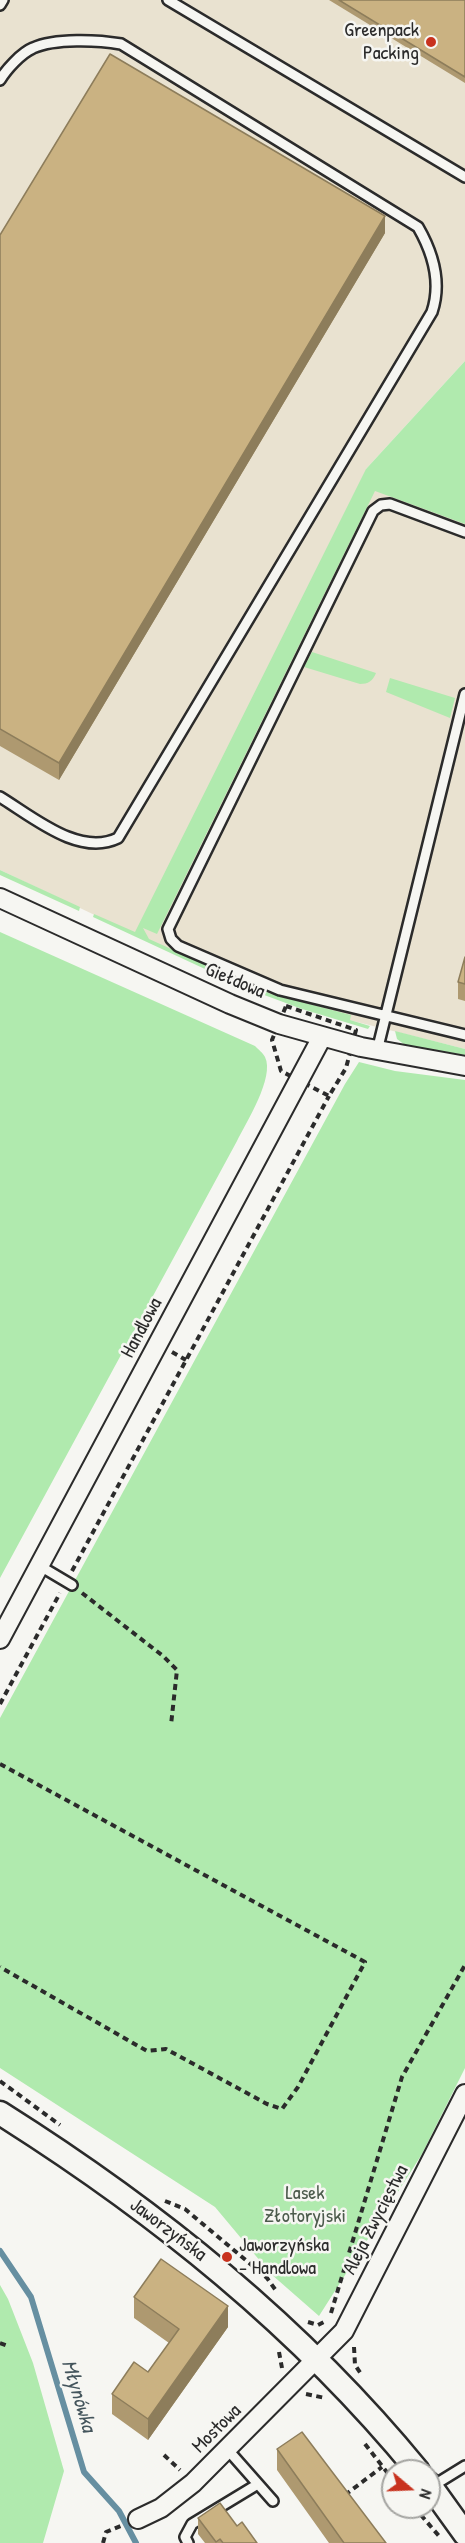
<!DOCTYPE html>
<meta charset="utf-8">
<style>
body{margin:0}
#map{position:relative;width:465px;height:2543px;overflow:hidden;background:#f6f6f2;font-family:"Patrick Hand",sans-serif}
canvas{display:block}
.north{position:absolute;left:381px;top:2459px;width:60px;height:60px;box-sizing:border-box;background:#f6f6f2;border:2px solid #a5a5a2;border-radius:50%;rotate:109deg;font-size:16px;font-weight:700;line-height:24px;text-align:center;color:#2b2b2b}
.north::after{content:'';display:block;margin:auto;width:21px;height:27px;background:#c8321e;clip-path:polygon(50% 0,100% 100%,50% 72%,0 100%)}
</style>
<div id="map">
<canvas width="465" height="2543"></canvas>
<div class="north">N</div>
</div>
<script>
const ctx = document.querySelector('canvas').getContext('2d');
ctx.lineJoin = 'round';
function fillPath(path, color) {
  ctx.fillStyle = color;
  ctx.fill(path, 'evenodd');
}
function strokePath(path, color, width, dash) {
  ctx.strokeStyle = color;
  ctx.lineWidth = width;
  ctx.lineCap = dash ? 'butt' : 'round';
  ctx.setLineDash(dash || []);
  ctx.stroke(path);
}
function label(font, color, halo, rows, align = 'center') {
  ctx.font = font + ' "Patrick Hand",sans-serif';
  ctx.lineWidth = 5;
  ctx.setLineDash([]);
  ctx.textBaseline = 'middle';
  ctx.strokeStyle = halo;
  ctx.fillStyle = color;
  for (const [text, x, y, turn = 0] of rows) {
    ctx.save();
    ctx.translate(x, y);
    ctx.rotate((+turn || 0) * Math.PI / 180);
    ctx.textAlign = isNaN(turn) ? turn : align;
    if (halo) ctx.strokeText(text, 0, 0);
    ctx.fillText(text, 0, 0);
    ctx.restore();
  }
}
fillPath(new Path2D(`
 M 0,0 L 465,0 L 465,361 L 366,469 L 368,472 L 465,508 L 465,1049 L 321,1013 L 272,996 L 223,976 L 0,870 Z`), '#e9e2d0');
fillPath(new Path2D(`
 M 465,361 L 465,524 L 375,491 L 157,934 L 143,928 L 149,939 L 271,994 L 351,1015 L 350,1020 L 370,1026 L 368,1029 L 302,1009 L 248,989 L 93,917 L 94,914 L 135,932 L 366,469 Z
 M 312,652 L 376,673 C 373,681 368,684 360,684 L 304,667 Z
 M 390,678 L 455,698 L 450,718 L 386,692 Z
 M 0,870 L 80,907 L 79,911 L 0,875 Z
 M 0,932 L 255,1046 C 258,1049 263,1053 265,1057 C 275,1077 246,1123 237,1141 L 0,1578 Z
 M 395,1031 L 465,1049 L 465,1055 L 405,1045 L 397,1039 Z
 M 359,1062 L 395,1071 L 465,1080 L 465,2068 L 422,2154 L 319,2316 L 271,2274 L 215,2207 L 0,2068 L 0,1718 L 345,1084 Z
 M 0,2285 L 8,2299 L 33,2363 L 64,2471 L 43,2543 L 0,2543 Z`), '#b0eaae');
strokePath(new Path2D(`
 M 0,2251 L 31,2297 L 84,2472 L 119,2511 L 136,2543`), '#668fa1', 6);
const service = new Path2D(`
 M 168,0 L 465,177
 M 0,5 L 3,0
 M 0,80 C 6,70 21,53 33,48 C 55,38 98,40 121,44 L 418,227 C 433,253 442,282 432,312 L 118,838 C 79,857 33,817 0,797
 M 465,532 L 390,504 L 381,505 L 373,511 L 168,929 L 171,939 L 178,946 L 280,990 L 465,1035
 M 377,1051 L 465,694
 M 40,1566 L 72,1585
 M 228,2450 L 273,2501
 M 431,2487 L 465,2466
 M 188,2543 L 185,2537 L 192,2524 L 258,2484`);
const minor = new Path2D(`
 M 0,898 L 230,1004 L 279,1024 L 361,1047 L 465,1066
 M 0,1639 L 322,1037
 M 138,2519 L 161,2508 L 193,2483 L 344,2331 L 465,2094`);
const tertiary = new Path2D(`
 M 0,2113 C 157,2212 300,2327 418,2471
 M 429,2484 L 465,2534`);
strokePath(service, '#2b2b2b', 14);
strokePath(minor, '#2b2b2b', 22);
strokePath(tertiary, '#2b2b2b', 27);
strokePath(new Path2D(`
 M 286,1006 L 356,1030 L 346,1068 L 329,1096 L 281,1071 L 272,1040 Z
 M 172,1352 L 186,1360
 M 72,1571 L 329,1096
 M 82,1593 L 163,1656 L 177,1670 L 171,1725
 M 0,1704 L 60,1593
 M 0,1764 L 365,1962 L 298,2087 L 282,2109 L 267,2104 L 166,2049 L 147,2051 L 0,1967
 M 0,2081 L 60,2125
 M 165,2201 L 185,2209 L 267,2278 L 277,2292
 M 331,2313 L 402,2077 L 465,1965
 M 308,2322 L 318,2325 L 326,2321
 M 0,2343 L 8,2346
 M 354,2347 L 355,2365 L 361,2374
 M 279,2352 L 282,2368
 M 306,2394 L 325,2398
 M 365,2444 L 393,2480
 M 164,2455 L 180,2470
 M 345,2495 L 382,2467
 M 414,2507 L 439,2536
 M 103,2543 L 106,2532 L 123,2525`), '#2b2b2b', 4, [6, 4.5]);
strokePath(service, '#f6f6f2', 9);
strokePath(minor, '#f6f6f2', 18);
strokePath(tertiary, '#f6f6f2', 22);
fillPath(new Path2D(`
 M 329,0 L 465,0 L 465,83 Z
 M 385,233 L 59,780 L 0,746 L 0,235 Z
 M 465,957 L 465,1001 L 458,999 L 458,982 Z
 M 134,2297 L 228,2327 L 148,2440 L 112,2414 L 112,2394 L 148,2372 L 169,2343 L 134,2318 Z
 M 277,2449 L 386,2543 L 329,2543 L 277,2470 Z
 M 198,2518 L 237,2526 L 257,2543 L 205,2543 L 198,2534 Z`), '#ae9970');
fillPath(new Path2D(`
 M 385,216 L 385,233 L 59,780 L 59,763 Z
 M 228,2306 L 228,2327 L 148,2440 L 148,2419 Z`), '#8d7d5b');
const building = new Path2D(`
 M 339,0 L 465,0 L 465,77 Z
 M 110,54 L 385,216 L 59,763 L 0,729 L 0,235 Z
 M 465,957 L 465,984 L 458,982 Z
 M 161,2259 L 228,2306 L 148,2419 L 112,2394 L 134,2362 L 148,2372 L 179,2329 L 134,2297 Z
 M 302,2432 L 386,2543 L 344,2543 L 277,2449 Z
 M 220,2503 L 237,2526 L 242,2522 L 257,2543 L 223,2543 L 220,2539 L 216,2542 L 198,2518 Z`);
fillPath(building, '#cab282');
strokePath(building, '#8d7d5b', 1.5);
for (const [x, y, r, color] of [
 [431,42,6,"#c8321e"],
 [227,2257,6,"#c8321e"]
]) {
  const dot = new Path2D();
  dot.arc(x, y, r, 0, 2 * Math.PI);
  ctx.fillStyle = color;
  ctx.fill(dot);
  strokePath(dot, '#f6f6f2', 2);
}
label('20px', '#2b2b2b', '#f6f6f2', [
 ["Greenpack",419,31],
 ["Packing",419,54],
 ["Jaworzyńska",239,2246,"left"],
 ["- Handlowa",239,2269,"left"]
], 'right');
label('20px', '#2b2b2b', '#f6f6f2', [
 ["Giełdowa",235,981,23],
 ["Handlowa",142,1328,-62],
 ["Aleja Zwycięstwa",376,2220,-63],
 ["Jaworzyńska",168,2230,37],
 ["Mostowa",217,2429,-45]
]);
label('20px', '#4c5b4c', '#f6f6f2', [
 ["Lasek",305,2194],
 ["Złotoryjski",305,2217]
]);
label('italic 21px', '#44555c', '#f6f6f2', [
 ["Młynówka",78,2396,73]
]);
</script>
